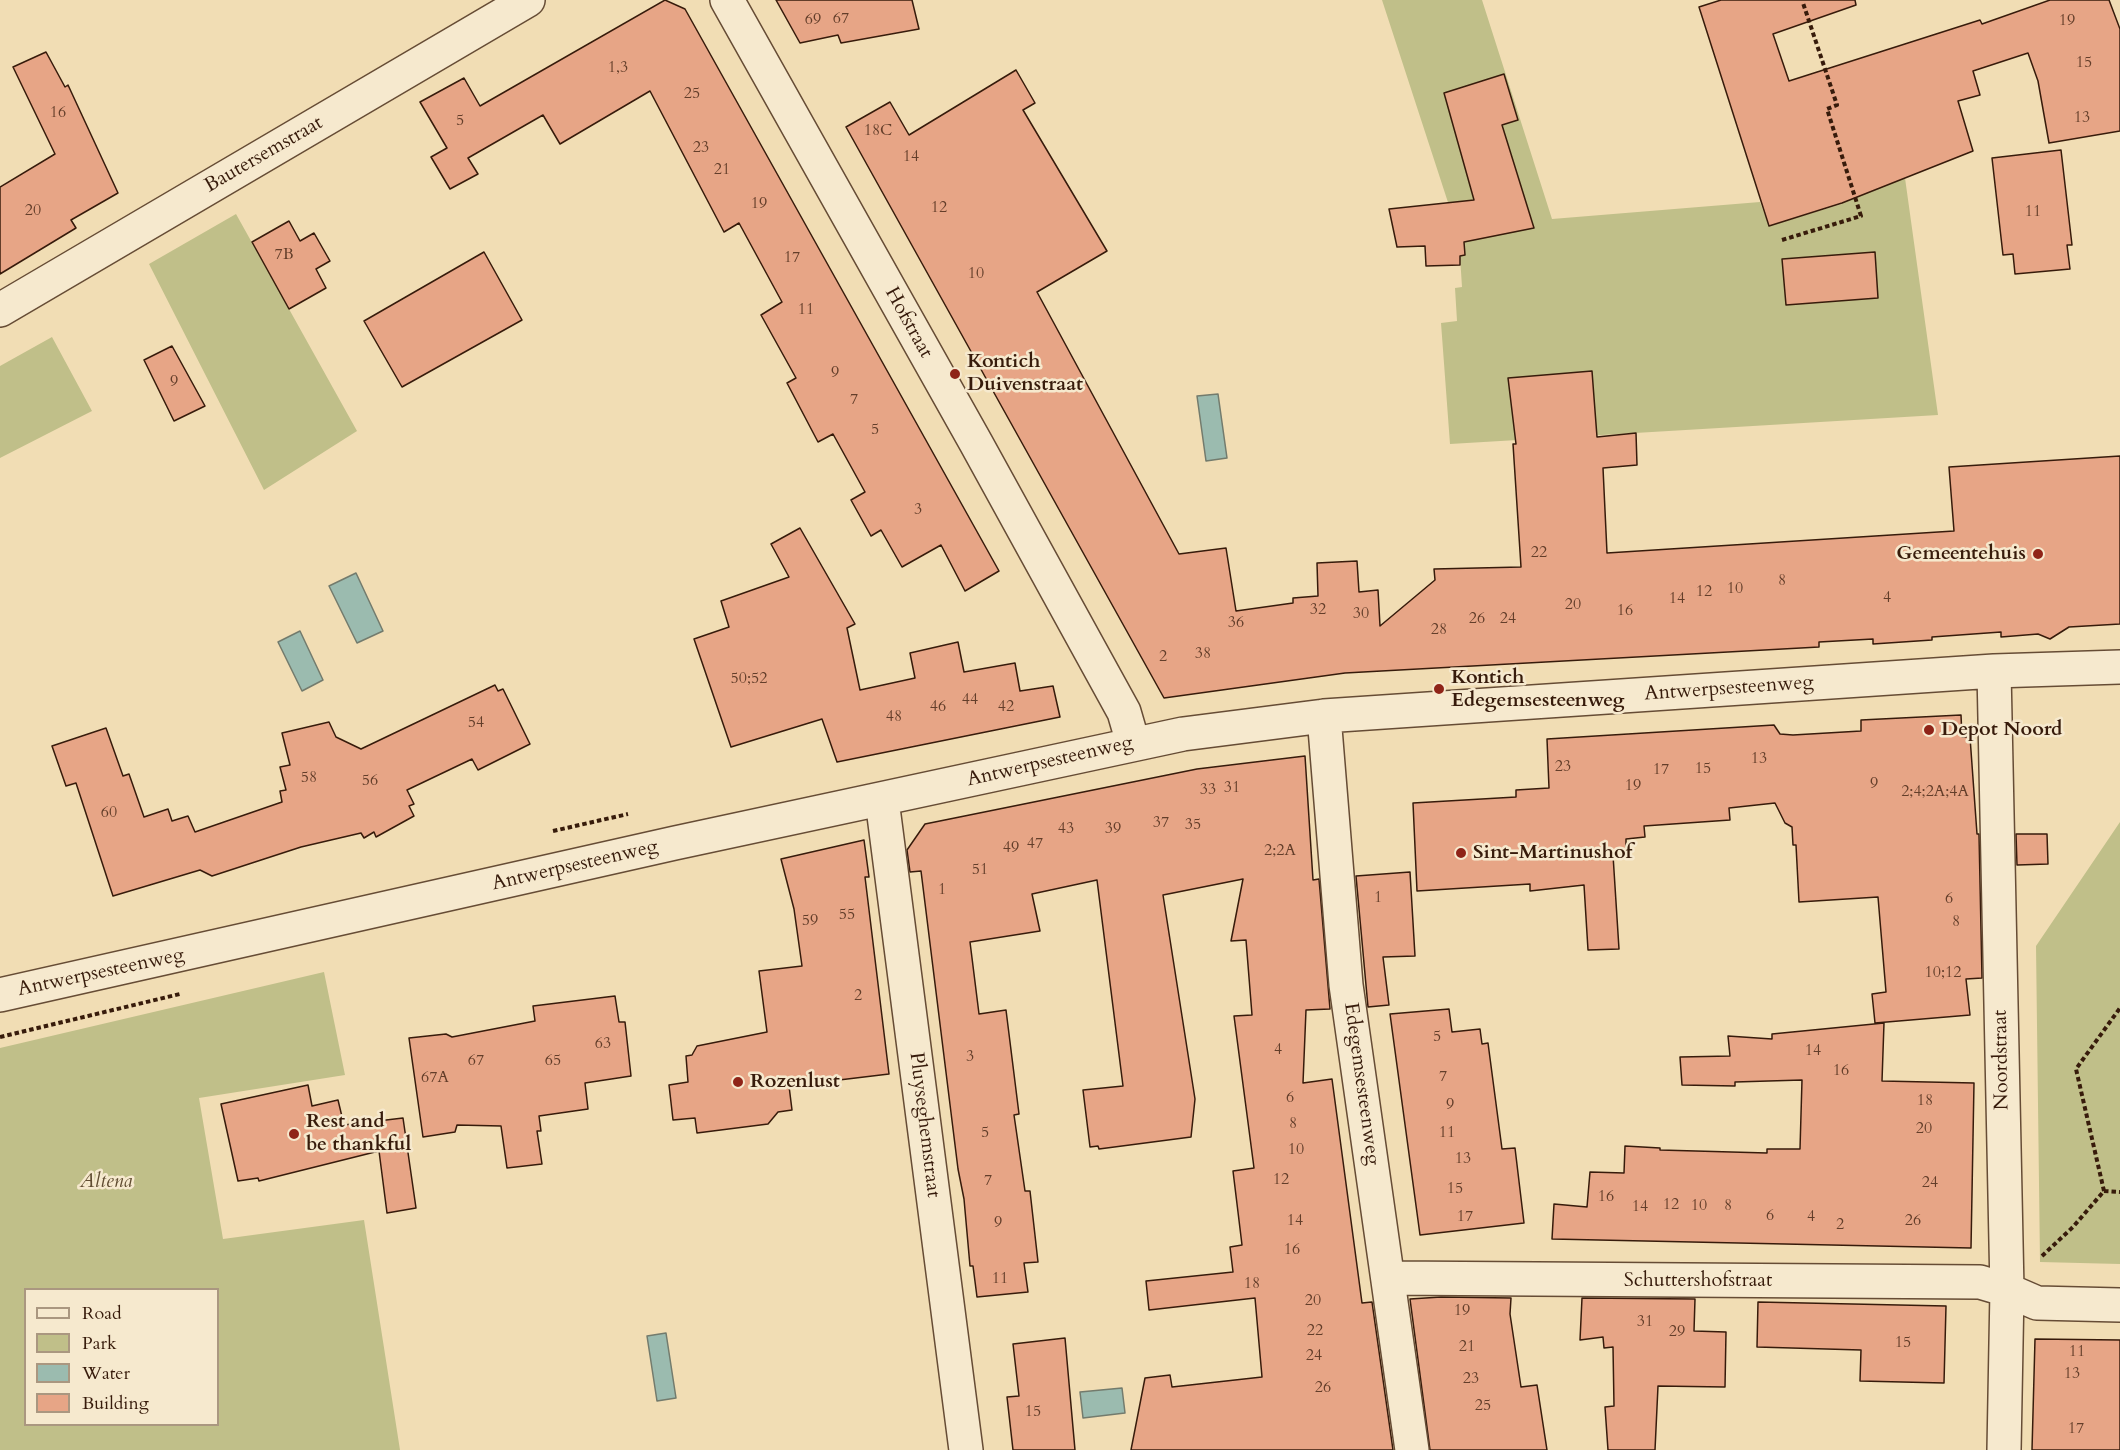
<!DOCTYPE html>
<style>
body{margin:0}
#map{position:relative;width:2120px;height:1450px;overflow:hidden;background:#f1ddb4;font-family:Cardo,serif}
canvas{display:block}
.legend{position:absolute;left:24px;top:1288px;width:195px;height:138px;box-sizing:border-box;background:#f6e9ce;border:2px solid #aa9780;margin:0;padding:8px 10px;list-style:none;font-size:18px;color:#371b0b}
.legend li{display:flex;align-items:center;gap:12px;height:30px}
.legend b{width:30px;border:2px solid #aa9780}
</style>
<div id="map">
<canvas width="2120" height="1450"></canvas>
<ul class="legend">
<li><b style="height:8px;background:#f6e9ce"></b>Road</li>
<li><b style="height:16px;background:#c0bf89"></b>Park</li>
<li><b style="height:16px;background:#9bbbaf"></b>Water</li>
<li><b style="height:16px;background:#e7a586"></b>Building</li>
</ul>
</div>
<script>
const ctx = document.querySelector('canvas').getContext('2d');
ctx.lineJoin = 'round';
function fillPath(path, color) {
  ctx.fillStyle = color;
  ctx.fill(path, 'evenodd');
}
function strokePath(path, color, width, dash) {
  ctx.strokeStyle = color;
  ctx.lineWidth = width;
  ctx.lineCap = dash ? 'butt' : 'round';
  ctx.setLineDash(dash || []);
  ctx.stroke(path);
}
function label(font, color, halo, rows, align = 'center') {
  ctx.font = font + ' Cardo,serif';
  ctx.lineWidth = 5;
  ctx.setLineDash([]);
  ctx.textBaseline = 'middle';
  ctx.strokeStyle = halo;
  ctx.fillStyle = color;
  for (const [text, x, y, turn = 0] of rows) {
    ctx.save();
    ctx.translate(x, y);
    ctx.rotate((+turn || 0) * Math.PI / 180);
    ctx.textAlign = isNaN(turn) ? turn : align;
    if (halo) ctx.strokeText(text, 0, 0);
    ctx.fillText(text, 0, 0);
    ctx.restore();
  }
}
fillPath(new Path2D(`
 M 1382,0 L 1482,0 L 1552,219 L 1760,202 L 1769,226 L 1842,204 L 1840,195 L 1905,178 L 1938,415 L 1450,444 L 1441,323 L 1457,321 L 1455,288 L 1462,287 L 1460,256 L 1465,254 L 1463,230 L 1457,230 Z
 M 236,214 L 357,431 L 264,490 L 149,264 Z
 M 52,337 L 92,411 L 0,458 L 0,366 Z
 M 2120,822 L 2120,1264 L 2040,1262 L 2036,946 Z
 M 324,972 L 345,1075 L 199,1098 L 223,1239 L 364,1220 L 400,1450 L 0,1450 L 0,1048 ZM 26,1290 L 218,1290 L 218,1424 L 26,1424 Z`), '#c0bf89');
const water = new Path2D(`
 M 1218,394 L 1227,458 L 1206,461 L 1197,396 Z
 M 356,573 L 383,631 L 357,643 L 329,586 Z
 M 300,631 L 323,680 L 302,691 L 278,642 Z
 M 666,1333 L 676,1398 L 657,1401 L 647,1336 Z
 M 1122,1388 L 1125,1413 L 1083,1418 L 1080,1392 Z`);
fillPath(water, '#9bbbaf');
strokePath(water, '#737b6d', 1.5);
const building = new Path2D(`
 M 665,0 L 685,9 L 999,571 L 965,591 L 941,545 L 902,567 L 881,530 L 871,536 L 851,500 L 865,492 L 833,434 L 818,442 L 787,383 L 796,378 L 761,315 L 782,302 L 739,223 L 724,232 L 650,91 L 560,144 L 543,115 L 468,158 L 478,174 L 450,189 L 431,157 L 447,148 L 420,102 L 464,78 L 480,106 Z
 M 776,0 L 912,0 L 919,29 L 841,43 L 838,35 L 800,43 Z
 M 1721,0 L 1855,0 L 1856,5 L 1773,34 L 1789,81 L 1980,20 L 1982,24 L 2050,0 L 2109,0 L 2120,29 L 2120,131 L 2049,143 L 2038,81 L 2028,53 L 1973,71 L 1980,95 L 1958,101 L 1973,151 L 1842,203 L 1769,226 L 1699,7 Z
 M 46,52 L 65,87 L 68,85 L 118,193 L 71,220 L 76,228 L 0,274 L 0,187 L 55,154 L 13,67 Z
 M 1016,70 L 1035,103 L 1023,110 L 1107,251 L 1037,292 L 1179,554 L 1226,548 L 1236,611 L 1293,603 L 1293,598 L 1318,596 L 1317,563 L 1357,561 L 1359,592 L 1378,590 L 1380,626 L 1435,580 L 1434,569 L 1521,567 L 1513,444 L 1516,444 L 1508,378 L 1592,371 L 1597,437 L 1636,433 L 1637,465 L 1603,468 L 1607,553 L 1954,531 L 1949,467 L 2120,456 L 2120,624 L 2069,627 L 2050,639 L 2038,634 L 2001,637 L 2001,632 L 1932,637 L 1932,640 L 1873,644 L 1873,639 L 1819,642 L 1819,647 L 1345,673 L 1164,698 L 846,127 L 890,102 L 909,135 Z
 M 1504,74 L 1518,120 L 1502,125 L 1534,228 L 1464,242 L 1465,255 L 1460,256 L 1460,265 L 1426,266 L 1425,246 L 1397,247 L 1389,209 L 1474,200 L 1444,93 Z
 M 2061,150 L 2072,245 L 2067,245 L 2070,269 L 2015,274 L 2013,254 L 2003,255 L 1992,158 Z
 M 289,221 L 300,241 L 314,233 L 330,261 L 316,269 L 326,288 L 289,309 L 252,242 Z
 M 484,252 L 522,320 L 402,387 L 364,321 Z
 M 1875,252 L 1878,298 L 1786,305 L 1782,259 Z
 M 172,346 L 205,406 L 174,421 L 144,360 Z
 M 800,528 L 855,624 L 847,628 L 860,690 L 915,678 L 910,653 L 958,642 L 964,672 L 1015,663 L 1020,691 L 1053,686 L 1060,717 L 837,762 L 822,719 L 731,747 L 694,639 L 729,627 L 721,601 L 789,577 L 771,544 Z
 M 495,685 L 498,691 L 503,689 L 530,744 L 478,770 L 472,759 L 407,790 L 414,804 L 409,806 L 414,816 L 376,837 L 374,832 L 364,838 L 361,833 L 301,847 L 212,876 L 200,870 L 113,896 L 76,783 L 66,786 L 52,746 L 106,728 L 123,776 L 129,774 L 144,817 L 168,809 L 172,821 L 188,816 L 195,832 L 282,802 L 280,791 L 286,790 L 280,767 L 290,765 L 282,733 L 329,722 L 336,737 L 361,749 Z
 M 1961,715 L 1962,737 L 1970,737 L 1977,834 L 1979,834 L 1982,978 L 1966,979 L 1970,1015 L 1875,1023 L 1872,994 L 1886,992 L 1878,897 L 1799,902 L 1796,845 L 1793,845 L 1792,827 L 1785,823 L 1775,803 L 1729,808 L 1730,820 L 1644,826 L 1645,837 L 1626,839 L 1626,854 L 1613,855 L 1619,949 L 1588,950 L 1584,885 L 1530,891 L 1530,884 L 1417,891 L 1413,803 L 1516,797 L 1516,790 L 1549,788 L 1547,739 L 1774,725 L 1780,734 L 1793,735 L 1861,731 L 1861,720 Z
 M 1305,756 L 1313,880 L 1319,879 L 1330,1009 L 1306,1010 L 1303,1083 L 1332,1079 L 1362,1303 L 1372,1302 L 1393,1450 L 1131,1450 L 1145,1378 L 1170,1375 L 1172,1387 L 1262,1377 L 1255,1298 L 1149,1310 L 1146,1281 L 1233,1272 L 1230,1247 L 1242,1245 L 1233,1171 L 1254,1168 L 1234,1016 L 1252,1015 L 1246,940 L 1231,941 L 1243,879 L 1163,895 L 1195,1099 L 1191,1137 L 1099,1149 L 1098,1146 L 1090,1147 L 1083,1090 L 1123,1086 L 1097,880 L 1032,894 L 1040,931 L 970,942 L 979,1014 L 1006,1010 L 1019,1114 L 1014,1115 L 1025,1191 L 1030,1191 L 1038,1262 L 1024,1263 L 1028,1292 L 977,1297 L 973,1266 L 970,1266 L 964,1199 L 958,1169 L 921,871 L 910,872 L 907,850 L 925,824 L 1197,769 Z
 M 2016,834 L 2047,834 L 2048,864 L 2017,865 Z
 M 864,840 L 869,877 L 865,877 L 889,1074 L 789,1086 L 792,1110 L 778,1112 L 768,1124 L 697,1133 L 695,1118 L 673,1120 L 669,1085 L 688,1082 L 686,1056 L 692,1055 L 697,1046 L 767,1032 L 759,971 L 802,966 L 794,909 L 781,859 Z
 M 1410,872 L 1415,956 L 1383,957 L 1389,1005 L 1368,1007 L 1356,876 Z
 M 615,996 L 619,1022 L 625,1022 L 631,1076 L 585,1083 L 588,1109 L 539,1116 L 541,1131 L 537,1131 L 542,1164 L 507,1168 L 501,1126 L 457,1125 L 455,1132 L 423,1137 L 409,1038 L 446,1034 L 452,1037 L 535,1021 L 533,1006 Z
 M 1449,1009 L 1452,1032 L 1480,1029 L 1482,1044 L 1488,1043 L 1502,1149 L 1515,1148 L 1524,1223 L 1420,1235 L 1390,1014 Z
 M 1884,1023 L 1882,1081 L 1974,1083 L 1971,1248 L 1552,1239 L 1554,1204 L 1587,1207 L 1590,1172 L 1624,1173 L 1625,1146 L 1660,1148 L 1660,1150 L 1767,1153 L 1767,1149 L 1800,1149 L 1802,1080 L 1735,1082 L 1735,1086 L 1682,1085 L 1680,1057 L 1730,1056 L 1728,1036 L 1772,1039 L 1772,1034 Z
 M 308,1085 L 312,1106 L 338,1100 L 344,1125 L 403,1118 L 416,1208 L 387,1213 L 379,1151 L 259,1181 L 258,1178 L 238,1181 L 221,1104 Z
 M 1441,1297 L 1511,1298 L 1510,1314 L 1521,1387 L 1537,1385 L 1547,1450 L 1430,1450 L 1410,1299 Z
 M 1582,1298 L 1695,1299 L 1694,1331 L 1726,1332 L 1725,1387 L 1658,1386 L 1655,1450 L 1608,1450 L 1605,1407 L 1614,1406 L 1613,1347 L 1604,1348 L 1603,1337 L 1580,1340 Z
 M 1758,1302 L 1946,1306 L 1944,1383 L 1860,1381 L 1861,1350 L 1757,1347 Z
 M 1065,1338 L 1075,1450 L 1013,1450 L 1007,1397 L 1019,1396 L 1013,1344 Z
 M 2035,1339 L 2120,1340 L 2120,1450 L 2032,1450 Z`);
fillPath(building, '#e7a586');
strokePath(building, '#371b0b', 1.5);
const minor = new Path2D(`
 M 727,0 L 976,443 L 1124,712 L 1133,743
 M 0,310 L 528,0
 M 1994,671 L 2007,1290 L 2004,1450
 M 1324,716 L 1346,985 L 1412,1450
 M 882,800 L 966,1450
 M 0,995 L 675,843 L 1183,734 L 1324,716 L 1994,671 L 2120,667
 M 1388,1278 L 1980,1282 L 2007,1290 L 2037,1303 L 2120,1305`);
strokePath(minor, '#664c35', 36);
strokePath(new Path2D(`
 M 1782,240 L 1861,216 L 1827,109 L 1837,105 L 1803,3
 M 553,831 L 628,814
 M 0,1037 L 180,994
 M 2104,1191 L 2076,1069 L 2120,1008
 M 2104,1191 L 2120,1192
 M 2042,1256 L 2073,1227 L 2104,1191`), '#371b0b', 4, [4.5, 3]);
strokePath(minor, '#f6e9ce', 33);
for (const [x, y, r, color] of [
 [955,374,6,"#8f2418"],
 [2038,554,6,"#8f2418"],
 [1439,689,6,"#8f2418"],
 [1929,730,6,"#8f2418"],
 [1461,853,6,"#8f2418"],
 [738,1082,6,"#8f2418"],
 [294,1134,6,"#8f2418"]
]) {
  const dot = new Path2D();
  dot.arc(x, y, r, 0, 2 * Math.PI);
  ctx.fillStyle = color;
  ctx.fill(dot);
  strokePath(dot, '#f6e9ce', 2);
}
label('16px', '#633e2a', null, [
 ["67",841,19],
 ["69",813,20],
 ["19",2067,21],
 ["15",2084,63],
 ["1,3",618,68],
 ["25",692,94],
 ["16",58,113],
 ["13",2082,118],
 ["5",460,121],
 ["18C",878,131],
 ["23",701,148],
 ["14",911,157],
 ["21",722,170],
 ["19",759,204],
 ["12",939,208],
 ["20",33,211],
 ["11",2033,212],
 ["7B",284,255],
 ["17",792,258],
 ["10",976,274],
 ["11",806,310],
 ["9",835,373],
 ["9",174,382],
 ["7",854,400],
 ["5",875,430],
 ["3",918,510],
 ["22",1539,553],
 ["8",1782,581],
 ["10",1735,589],
 ["12",1704,592],
 ["4",1887,598],
 ["14",1677,599],
 ["20",1573,605],
 ["32",1318,610],
 ["16",1625,611],
 ["30",1361,614],
 ["26",1477,619],
 ["24",1508,619],
 ["36",1236,623],
 ["28",1439,630],
 ["38",1203,654],
 ["2",1163,657],
 ["50;52",749,679],
 ["44",970,700],
 ["46",938,707],
 ["42",1006,707],
 ["48",894,717],
 ["54",476,723],
 ["13",1759,759],
 ["23",1563,767],
 ["15",1703,769],
 ["17",1661,770],
 ["58",309,778],
 ["56",370,781],
 ["9",1874,784],
 ["19",1633,786],
 ["31",1232,788],
 ["33",1208,790],
 ["2;4;2A;4A",1935,792],
 ["60",109,813],
 ["37",1161,823],
 ["35",1193,825],
 ["43",1066,829],
 ["39",1113,829],
 ["47",1035,844],
 ["49",1011,848],
 ["2;2A",1280,851],
 ["51",980,870],
 ["1",942,890],
 ["1",1378,898],
 ["6",1949,899],
 ["55",847,915],
 ["59",810,921],
 ["8",1956,922],
 ["10;12",1943,973],
 ["2",858,996],
 ["5",1437,1037],
 ["63",603,1044],
 ["4",1278,1050],
 ["14",1813,1051],
 ["3",970,1057],
 ["67",476,1061],
 ["65",553,1061],
 ["16",1841,1071],
 ["7",1443,1077],
 ["67A",435,1078],
 ["6",1290,1098],
 ["18",1925,1101],
 ["9",1450,1105],
 ["8",1293,1124],
 ["20",1924,1129],
 ["5",985,1133],
 ["11",1447,1133],
 ["10",1296,1150],
 ["13",1463,1159],
 ["12",1281,1180],
 ["7",988,1181],
 ["24",1930,1183],
 ["15",1455,1189],
 ["16",1606,1197],
 ["12",1671,1205],
 ["10",1699,1206],
 ["8",1728,1206],
 ["14",1640,1207],
 ["6",1770,1216],
 ["17",1465,1217],
 ["4",1811,1217],
 ["14",1295,1221],
 ["26",1913,1221],
 ["9",998,1223],
 ["2",1840,1225],
 ["16",1292,1250],
 ["11",1000,1279],
 ["18",1252,1284],
 ["20",1313,1301],
 ["19",1462,1311],
 ["31",1645,1322],
 ["22",1315,1331],
 ["29",1677,1332],
 ["15",1903,1343],
 ["21",1467,1347],
 ["11",2077,1352],
 ["24",1314,1356],
 ["13",2072,1374],
 ["23",1471,1379],
 ["26",1323,1388],
 ["25",1483,1406],
 ["15",1033,1412],
 ["17",2076,1429]
]);
label('20px', '#371b0b', '#f6e9ce', [
 ["Bautersemstraat",264,155,-30],
 ["Hofstraat",908,323,61],
 ["Antwerpsesteenweg",1729,689,-4],
 ["Antwerpsesteenweg",1050,762,-13],
 ["Antwerpsesteenweg",575,866,-13],
 ["Antwerpsesteenweg",101,973,-12],
 ["Noordstraat",2002,1060,-91],
 ["Edegemsesteenweg",1361,1084,82],
 ["Pluyseghemstraat",924,1125,83],
 ["Schuttershofstraat",1698,1281]
]);
label('bold 20px', '#371b0b', '#f6e9ce', [
 ["Kontich",967,362],
 ["Duivenstraat",967,385],
 ["Gemeentehuis",2026,554,"right"],
 ["Kontich",1451,678],
 ["Edegemsesteenweg",1451,701],
 ["Depot Noord",1941,730],
 ["Sint-Martinushof",1473,853],
 ["Rozenlust",750,1082],
 ["Rest and",306,1122],
 ["be thankful",306,1145]
], 'left');
label('italic 20px', '#604c31', '#f6e9ce', [
 ["Altena",106,1182]
]);
</script>
